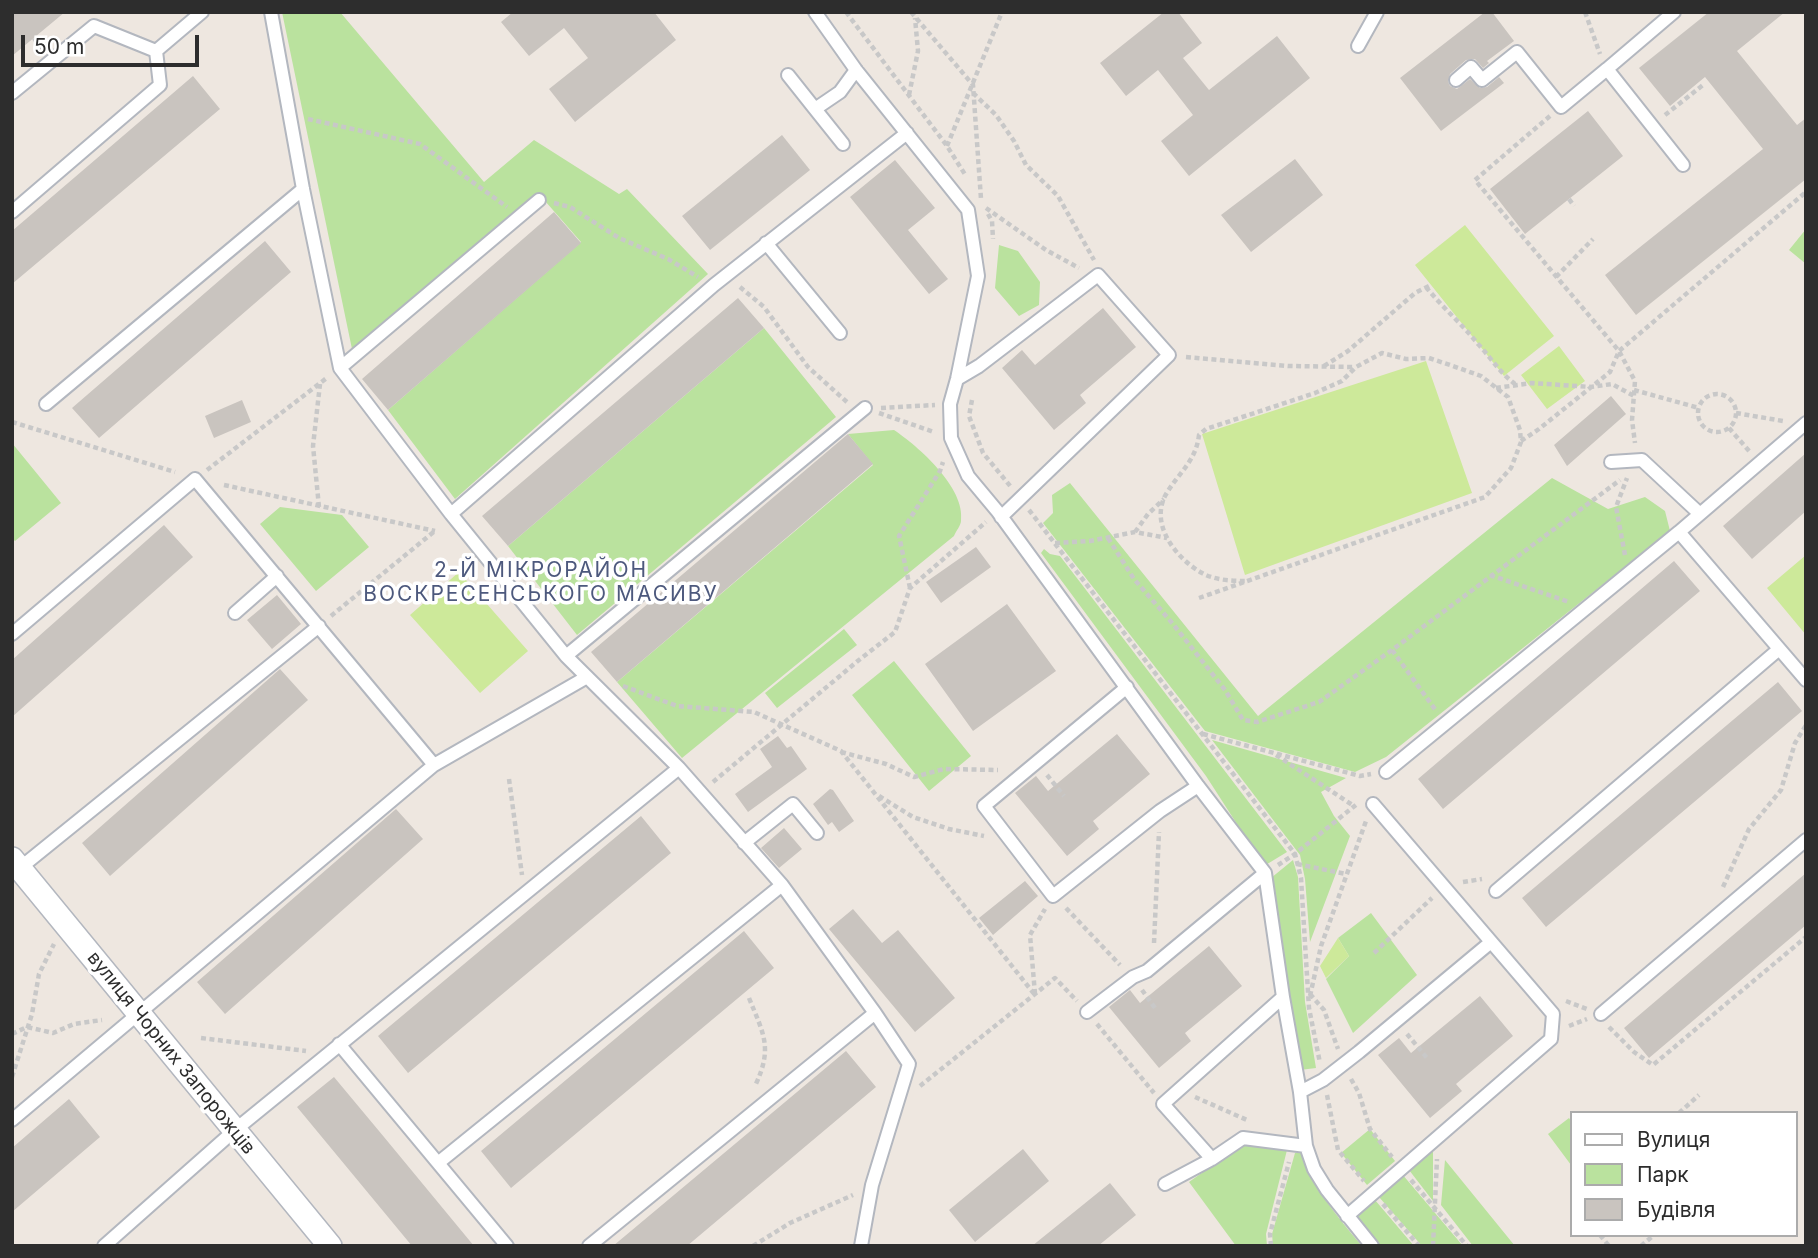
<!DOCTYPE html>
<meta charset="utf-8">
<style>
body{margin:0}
#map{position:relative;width:1818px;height:1258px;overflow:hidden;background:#eee7e0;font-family:Inter,sans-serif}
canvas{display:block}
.frame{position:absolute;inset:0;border:14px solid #2d2d2d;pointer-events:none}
.legend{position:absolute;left:1570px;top:1111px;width:228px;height:126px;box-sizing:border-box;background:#fff;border:2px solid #ababab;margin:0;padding:9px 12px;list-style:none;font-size:21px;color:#2d2d2d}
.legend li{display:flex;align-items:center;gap:14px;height:35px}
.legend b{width:35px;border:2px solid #ababab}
.scale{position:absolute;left:21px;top:35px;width:178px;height:32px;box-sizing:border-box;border:4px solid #2d2d2d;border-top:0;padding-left:9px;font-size:21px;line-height:24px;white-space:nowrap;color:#2d2d2d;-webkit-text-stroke:5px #fff;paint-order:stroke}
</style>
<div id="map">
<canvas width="1818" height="1258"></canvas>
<div class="frame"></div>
<ul class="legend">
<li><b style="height:9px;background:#fff"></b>Вулиця</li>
<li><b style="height:19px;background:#bae29e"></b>Парк</li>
<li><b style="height:19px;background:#c9c4bf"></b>Будівля</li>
</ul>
<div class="scale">50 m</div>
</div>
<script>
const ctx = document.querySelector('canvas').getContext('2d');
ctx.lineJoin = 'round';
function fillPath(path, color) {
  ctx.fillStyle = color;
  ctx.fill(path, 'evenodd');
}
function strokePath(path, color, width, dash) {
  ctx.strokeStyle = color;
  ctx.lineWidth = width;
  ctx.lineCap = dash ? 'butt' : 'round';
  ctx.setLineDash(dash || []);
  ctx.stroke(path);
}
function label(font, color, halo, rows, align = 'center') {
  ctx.font = font + ' Inter,sans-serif';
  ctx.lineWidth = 7;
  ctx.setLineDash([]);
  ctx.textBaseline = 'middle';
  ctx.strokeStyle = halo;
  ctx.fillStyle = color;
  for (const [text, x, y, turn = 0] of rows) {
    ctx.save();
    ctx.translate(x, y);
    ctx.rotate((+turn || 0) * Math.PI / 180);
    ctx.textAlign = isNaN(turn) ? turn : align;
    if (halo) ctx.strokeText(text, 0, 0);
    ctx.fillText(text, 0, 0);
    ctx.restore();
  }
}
fillPath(new Path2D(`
 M 282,12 L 340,12 L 484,182 L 534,140 L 619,194 L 627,189 L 708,274 L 455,499 L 388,410 L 581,242 L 538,193 L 352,349 Z
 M 1806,229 L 1806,264 L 1789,250 Z
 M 999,245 L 1018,251 L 1040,282 L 1039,305 L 1019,316 L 995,288 Z
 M 764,328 L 836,417 L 577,635 L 508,546 Z
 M 894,430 C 918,446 966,488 961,521 C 961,525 956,531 954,536 L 682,758 L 617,682 L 873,465 L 848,434 Z
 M 12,443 L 61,503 L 15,541 L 12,538 Z
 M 1552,478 L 1608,509 L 1645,497 L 1665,511 L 1670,531 L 1386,757 L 1355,772 L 1205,731 L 1043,523 L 1053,513 L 1052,495 L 1070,483 L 1258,716 Z
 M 280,507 L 342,515 L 369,547 L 316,591 L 260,524 Z
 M 1044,549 L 1050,554 L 1060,556 L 1287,852 L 1264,866 L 1206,776 L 1041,553 Z
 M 844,629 L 857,645 L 777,708 L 765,693 Z
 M 894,661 L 971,756 L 929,791 L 852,695 Z
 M 1212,740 L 1346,778 L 1321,792 L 1334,816 L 1350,836 L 1310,942 L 1305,879 L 1300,855 Z
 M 1293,860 L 1298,877 L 1305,1002 L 1316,1068 L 1300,1070 L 1271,878 Z
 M 1371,913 L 1417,975 L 1353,1033 L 1326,979 L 1349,956 L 1338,938 Z
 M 1569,1118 L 1571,1121 L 1571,1165 L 1548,1134 Z
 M 1370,1129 L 1395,1161 L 1367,1185 L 1341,1153 Z
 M 1244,1143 L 1287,1150 L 1266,1234 L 1267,1246 L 1236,1246 L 1189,1182 Z
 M 1433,1145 L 1433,1201 L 1409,1170 Z
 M 1301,1152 C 1314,1190 1337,1216 1362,1246 L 1273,1246 L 1272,1234 L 1295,1153 Z
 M 1445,1160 L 1515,1246 L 1473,1246 L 1441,1205 Z
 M 1402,1174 L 1463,1246 L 1422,1246 L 1379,1197 Z
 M 1375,1200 L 1414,1246 L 1377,1246 L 1353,1217 Z`), '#bae29e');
fillPath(new Path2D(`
 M 1465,225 L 1554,336 L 1504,376 L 1415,265 Z
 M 1559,346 L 1585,381 L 1547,409 L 1521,375 Z
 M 1426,361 L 1472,493 L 1245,575 L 1202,434 Z
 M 1806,555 L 1806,635 L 1767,588 Z
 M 459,572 L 528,651 L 480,693 L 410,615 Z
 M 1338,938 L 1349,956 L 1326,978 L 1320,966 Z`), '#cde99a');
fillPath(new Path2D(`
 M 12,12 L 65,12 L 12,56 Z
 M 513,12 L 654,12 L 676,40 L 575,122 L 549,89 L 588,58 L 564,28 L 529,56 L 501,22 Z
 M 1164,12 L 1178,12 L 1202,43 L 1183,58 L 1209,90 L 1277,36 L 1310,78 L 1189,176 L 1161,141 L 1193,115 L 1158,70 L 1126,96 L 1100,63 Z
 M 1485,12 L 1492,12 L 1514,41 L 1487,61 L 1489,63 L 1483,68 L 1475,59 L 1466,60 L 1450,74 L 1448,82 L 1450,86 L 1457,89 L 1470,79 L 1480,88 L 1487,87 L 1499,77 L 1504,83 L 1441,131 L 1400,78 Z
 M 1709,12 L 1785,12 L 1737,51 L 1797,125 L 1806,118 L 1806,179 L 1636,315 L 1605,275 L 1763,149 L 1705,77 L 1670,106 L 1639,68 Z
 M 193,76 L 220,109 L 12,284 L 12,231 Z
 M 1588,111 L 1623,156 L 1525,234 L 1490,189 Z
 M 782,135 L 810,170 L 710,250 L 682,216 Z
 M 1295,159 L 1323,195 L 1251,252 L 1221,215 Z
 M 895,160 L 935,208 L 908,230 L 948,279 L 929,294 L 850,197 Z
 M 554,212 L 581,243 L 388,410 L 362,379 Z
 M 265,241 L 291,272 L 99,438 L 72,408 Z
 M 738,298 L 764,328 L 508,546 L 482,516 Z
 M 1103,308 L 1136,347 L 1080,395 L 1086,403 L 1054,430 L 1002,368 L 1022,350 L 1035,365 Z
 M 1611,396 L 1626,414 L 1567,466 L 1554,445 Z
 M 242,400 L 251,422 L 214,438 L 205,416 Z
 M 848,434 L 873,464 L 617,682 L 591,652 Z
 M 1806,453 L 1806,511 L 1752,559 L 1723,526 Z
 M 164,525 L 193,557 L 12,717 L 12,660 Z
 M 976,547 L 991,567 L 941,603 L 926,582 Z
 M 1674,561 L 1700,591 L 1443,809 L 1418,779 Z
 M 277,595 L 301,624 L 272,649 L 247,620 Z
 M 1007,604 L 1056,671 L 973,731 L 925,664 Z
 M 280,669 L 308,700 L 110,876 L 82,843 Z
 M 1778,682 L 1802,711 L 1546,927 L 1522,898 Z
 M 1117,734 L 1150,774 L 1093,821 L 1099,829 L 1067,856 L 1015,793 L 1036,776 L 1048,791 Z
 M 778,736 L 787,748 L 791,746 L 807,769 L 748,812 L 735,794 L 772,767 L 760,749 Z
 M 830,789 L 833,790 L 854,821 L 839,832 L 832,822 L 828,825 L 813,804 Z
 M 396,809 L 423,839 L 225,1014 L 197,982 Z
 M 641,816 L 671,853 L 408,1073 L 378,1036 Z
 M 784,828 L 802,849 L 779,868 L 761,848 Z
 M 1806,873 L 1806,925 L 1649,1058 L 1624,1028 Z
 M 1025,881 L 1038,896 L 993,935 L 979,918 Z
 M 853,909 L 882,943 L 898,930 L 955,998 L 915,1032 L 829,929 Z
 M 744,931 L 774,968 L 511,1188 L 481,1151 Z
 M 1209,946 L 1242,986 L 1185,1033 L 1191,1041 L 1159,1068 L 1109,1007 L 1130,990 L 1140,1003 Z
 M 1480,996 L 1513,1036 L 1456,1084 L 1462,1091 L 1430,1118 L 1378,1055 L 1399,1038 L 1411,1053 Z
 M 846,1051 L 876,1087 L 687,1246 L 613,1246 Z
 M 334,1077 L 384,1137 L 474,1246 L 412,1246 L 297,1107 Z
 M 69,1099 L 100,1137 L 12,1212 L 12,1148 Z
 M 1023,1149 L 1049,1181 L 975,1242 L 949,1210 Z
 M 1110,1183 L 1136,1215 L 1098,1246 L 1032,1246 Z`), '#c9c4bf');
const service = new Path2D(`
 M 271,12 L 303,189 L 340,368 L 451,514 L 566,656 L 679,768 L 782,885 L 875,1013 L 909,1064 L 872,1185 L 861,1246
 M 815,12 L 856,70 L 968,210 L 978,276 L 957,379 L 950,404 L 951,438 L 968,476 L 998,512 L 1198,786 L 1265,873 L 1283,997 L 1300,1092 L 1306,1146 L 1314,1169 L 1327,1190 L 1372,1246
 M 1358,46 L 1377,12
 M 1607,69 L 1674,12
 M 788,75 L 815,109 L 840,92 L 856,70
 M 1456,80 L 1471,67 L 1482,80 L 1517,52 L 1561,107 L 1607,69 L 1683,165
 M 12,93 L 94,26 L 156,51 L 202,12
 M 815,109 L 843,144
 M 12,212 L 160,85 L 156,51
 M 766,243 L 840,333
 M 340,368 L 539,200
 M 957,379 L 979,366 L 1098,275 L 1169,355 L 1001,517
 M 46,404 L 303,189
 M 1611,462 L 1642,460 L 1700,514
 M 451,514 L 714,285 L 907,133
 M 1679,532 L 1806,680
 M 235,613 L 277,576
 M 12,634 L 195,479 L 434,765
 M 1127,687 L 984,806 L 1053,896 L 1160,811 L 1198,786
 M 1386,772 L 1679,532 L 1806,423
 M 744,843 L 793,804 L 817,833
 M 20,868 L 319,626
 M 1496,891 L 1778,650
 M 1087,1012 L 1133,977 L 1147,971 L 1265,873
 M 1601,1014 L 1806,840
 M 339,1044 L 507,1246
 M 1300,1092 L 1323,1080 L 1359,1052 L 1491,942
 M 12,1120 L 434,765 L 587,677 L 566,656 L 865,408
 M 1212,1159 L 1163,1104 L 1283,997
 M 438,1163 L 782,885
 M 1165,1184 L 1212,1159 L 1243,1138 L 1306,1146
 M 1347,1216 L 1551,1039 L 1553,1014 L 1373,804
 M 104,1246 L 235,1130 L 679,768
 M 589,1246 L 875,1013`);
const minor = new Path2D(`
 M 12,859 L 330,1246`);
strokePath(service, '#b3b7bf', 16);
strokePath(minor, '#b3b7bf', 26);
strokePath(new Path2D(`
 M 846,12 L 947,146 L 966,176
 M 911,12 L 973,85 L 981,199
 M 1585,12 L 1600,54
 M 34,38 L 41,49
 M 973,93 L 996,115 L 1014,141 L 1026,165 L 1058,196 L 1094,260
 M 909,95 L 918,51 L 915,18
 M 1665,115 L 1703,85
 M 1550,116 L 1475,180 L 1619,351 L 1635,381 L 1632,420 L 1635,443
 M 308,119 L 420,144 L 507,207
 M 947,146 L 1002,12
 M 1569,199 L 1574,206
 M 554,203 L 570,207 L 619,238 L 668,259 L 698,277
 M 986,208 L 1046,250 L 1079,268
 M 988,214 L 992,221 L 993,239
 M 1556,277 L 1593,239
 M 740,287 L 764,307 L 808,367 L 848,403
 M 1426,287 C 1442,307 1462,324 1478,344 C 1491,358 1500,373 1515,384
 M 1186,357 L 1288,366 L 1355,367
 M 1324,366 L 1348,351 L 1415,293 L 1431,285
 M 1496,388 L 1532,383 L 1591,387 L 1612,384 L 1634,396
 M 1634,390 L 1699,408
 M1698 413a19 19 0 1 1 38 0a19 19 0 1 1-38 0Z
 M 972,400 L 969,416 L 983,453 L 1011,487
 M 881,408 L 935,405
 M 879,413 L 934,432
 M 1736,413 L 1783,421
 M 12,422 L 175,472
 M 1729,428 L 1750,452
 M 1521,441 L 1539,429 L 1610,372 L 1619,351 L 1806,192
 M 207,470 L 328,377
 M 224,485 L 435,531
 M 319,507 L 313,446 L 320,384
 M 1029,510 L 1295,854 L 1301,878 L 1309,1008 L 1320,1063
 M 1135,532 L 1148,514 L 1164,499
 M 1108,538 L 1134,579 L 1173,624 L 1225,690 L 1243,720 L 1257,722 L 1319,702 L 1392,650 L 1620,480
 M 1055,543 L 1090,541 L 1135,532 L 1167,538
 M 1625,555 L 1616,507 L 1627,478
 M 1490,575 L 1569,602
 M 910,588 L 899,536 L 940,471 L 943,462
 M 1199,598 L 1485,497 L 1511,468 L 1521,442 L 1520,430 L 1508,397 L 1481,376 L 1450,365 L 1429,358 L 1406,359 L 1382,353 L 1356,367 L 1342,381 L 1315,393 L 1206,429 L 1199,435 C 1196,462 1177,474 1165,496 C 1150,526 1177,559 1202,573 C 1214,580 1231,581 1245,581
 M 331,616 L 436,530
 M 1392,650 L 1437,712
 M 623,686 L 677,706 L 754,712 L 841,751 L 1035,995
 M 1203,734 L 1360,776 L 1371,774
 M 841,752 L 886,764 L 914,777 L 944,769 L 998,770
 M 1276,755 L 1354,806
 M 1047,775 L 1064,796
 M 509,779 L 522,875
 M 713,782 L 859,660 L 895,632 L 910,588 L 986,522
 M 879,796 L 913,817 L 949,829 L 984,836
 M 1297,864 L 1346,874
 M 1278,865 L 1295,854 L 1357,804
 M 1463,882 L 1482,879
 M 1723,887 L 1749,829 L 1781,790 L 1795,743 L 1806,725
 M 1066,908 L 1120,965
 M 1154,943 L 1159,832
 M 1374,953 L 1432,898
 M 1142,990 L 1155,1008
 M 1035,994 L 1030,935 L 1045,909
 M 1310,994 L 1324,1010 L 1338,1049
 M 1310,996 L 1321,946 L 1366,821
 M 749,998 C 764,1035 773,1048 755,1086
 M 1566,1001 L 1587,1009
 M 1097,1024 L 1154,1093
 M 1569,1026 L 1587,1019
 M 1609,1027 L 1634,1052 L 1653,1065 L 1806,937
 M 12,1034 L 27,1027 L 53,1033 L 74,1024 L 102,1020
 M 1407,1034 L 1427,1058
 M 201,1038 L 306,1051
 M 12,1077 L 32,1014 L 39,974 L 54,944
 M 1351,1079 L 1359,1093 L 1370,1129 L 1392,1157
 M 920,1086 L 1055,978 L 1077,1001
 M 1327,1095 L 1338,1150 L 1364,1181
 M 1195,1097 L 1247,1120
 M 1679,1113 L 1699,1095
 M 1411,1180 L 1467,1246
 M 1383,1204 L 1419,1246
 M 1600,1235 L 1609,1246
 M 753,1246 L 790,1223 L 853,1195
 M 1271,1246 L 1270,1234 L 1289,1162
 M 1433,1246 L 1437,1159
 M 1641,1246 L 1654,1235`), '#c8c8c8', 4.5, [5, 3.5]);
strokePath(service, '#fff', 12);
strokePath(minor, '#fff', 23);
label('19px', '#2d2d2d', '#fff', [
 ["вулиця Чорних Запорожців",171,1053,51]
]);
ctx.letterSpacing = '2px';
label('21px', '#4d597d', '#fff', [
 ["2-Й МІКРОРАЙОН",541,571],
 ["ВОСКРЕСЕНСЬКОГО МАСИВУ",541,595]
]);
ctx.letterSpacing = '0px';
</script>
